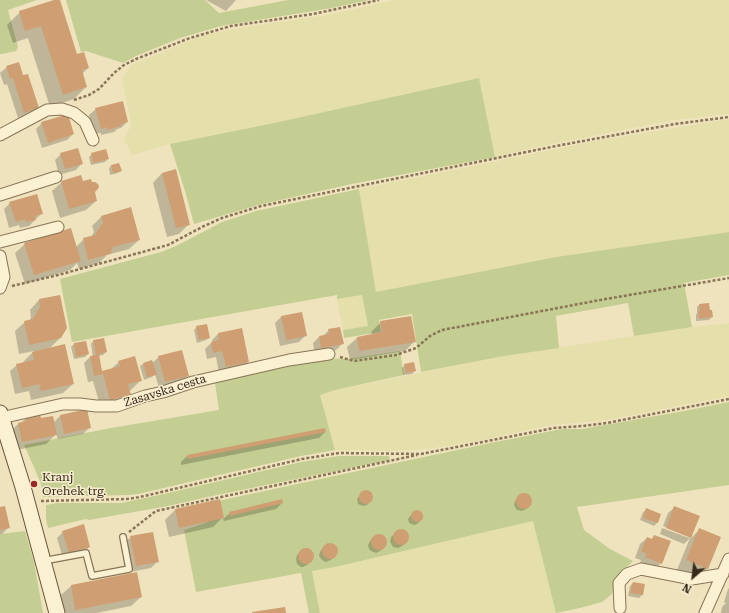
<!DOCTYPE html>
<style>
body{margin:0}
#map{position:relative;width:729px;height:613px;overflow:hidden;background:#efe3be;font-family:"Roboto Serif",serif}
canvas{display:block}
.north{position:absolute;left:673px;top:557px;width:40px;height:40px;-webkit-text-stroke:3px #f7edce;paint-order:stroke;rotate:208deg;font-size:11px;font-weight:700;line-height:16px;text-align:center;color:#372a1c}
.north::after{content:'';display:block;margin:auto;width:14px;height:18px;background:#372a1c;clip-path:polygon(50% 0,100% 100%,50% 72%,0 100%)}
</style>
<div id="map">
<canvas width="729" height="613"></canvas>
<div class="north">N</div>
</div>
<script>
const ctx = document.querySelector('canvas').getContext('2d');
ctx.lineJoin = 'round';
function fillPath(path, color) {
  ctx.fillStyle = color;
  ctx.fill(path, 'evenodd');
}
function strokePath(path, color, width, dash) {
  ctx.strokeStyle = color;
  ctx.lineWidth = width;
  ctx.lineCap = dash ? 'butt' : 'round';
  ctx.setLineDash(dash || []);
  ctx.stroke(path);
}
function label(font, color, halo, rows, align = 'center') {
  ctx.font = font + ' "Roboto Serif",serif';
  ctx.lineWidth = 3;
  ctx.setLineDash([]);
  ctx.textBaseline = 'middle';
  ctx.strokeStyle = halo;
  ctx.fillStyle = color;
  for (const [text, x, y, turn = 0] of rows) {
    ctx.save();
    ctx.translate(x, y);
    ctx.rotate((+turn || 0) * Math.PI / 180);
    ctx.textAlign = isNaN(turn) ? turn : align;
    if (halo) ctx.strokeText(text, 0, 0);
    ctx.fillText(text, 0, 0);
    ctx.restore();
  }
}
fillPath(new Path2D(`
 M 394,0 L 729,0 L 729,114 L 674,120 L 533,148 L 495,157 L 479,78 L 274,123 L 170,144 L 132,155 L 124,139 L 131,125 L 122,78 L 131,65 L 203,35 L 245,27 L 333,14 Z
 M 729,119 L 729,232 L 556,257 L 376,292 L 359,189 L 595,141 Z
 M 362,295 L 368,326 L 343,330 L 337,299 Z
 M 729,323 L 729,396 L 607,420 L 551,425 L 488,439 L 454,445 L 419,450 L 394,451 L 365,450 L 335,450 L 320,395 L 335,390 L 504,356 L 685,328 Z
 M 534,521 L 556,613 L 320,613 L 312,571 L 335,567 Z`), '#e5dfab');
fillPath(new Path2D(`
 M 0,0 L 37,0 L 8,10 L 18,47 L 16,51 L 2,54 L 0,54 Z
 M 66,0 L 205,0 L 219,13 L 288,0 L 369,0 L 332,8 L 221,26 L 180,38 L 136,56 L 123,63 L 86,51 L 81,52 Z
 M 479,78 L 495,157 L 352,184 L 258,205 L 194,224 L 185,191 L 170,144 L 274,123 Z
 M 359,189 L 376,292 L 556,257 L 729,232 L 729,275 L 684,283 L 692,327 L 634,336 L 628,303 L 556,316 L 559,348 L 504,356 L 421,372 L 412,314 L 379,320 L 381,332 L 344,338 L 343,330 L 368,326 L 362,295 L 337,299 L 337,295 L 72,342 L 60,279 L 161,252 L 176,246 L 222,222 L 256,211 Z
 M 400,351 L 404,375 L 335,390 L 320,395 L 335,450 L 301,456 L 138,494 L 129,495 L 43,497 L 41,484 L 34,467 L 24,445 L 111,428 L 219,410 L 215,383 L 279,365 L 315,358 L 347,359 Z
 M 729,402 L 729,485 L 577,507 L 584,530 L 610,549 L 633,561 L 618,577 L 612,594 L 602,602 L 580,608 L 556,613 L 533,521 L 335,567 L 312,571 L 320,613 L 309,613 L 301,573 L 196,592 L 184,530 L 208,522 L 204,504 L 353,472 L 500,441 L 562,429 L 582,429 L 684,411 Z
 M 339,456 L 389,456 L 390,460 L 217,495 L 168,506 L 89,520 L 86,519 L 48,528 L 46,519 L 46,505 L 57,503 L 122,503 L 168,493 L 301,462 Z
 M 25,531 L 34,562 L 43,613 L 0,613 L 0,534 Z`), '#c4ce92');
fillPath(new Path2D(`
 M 58,0 L 59,0 L 77,56 L 88,68 L 82,74 L 86,87 L 74,99 L 50,107 L 28,38 L 13,43 L 7,25 L 20,12 Z
 M 206,0 L 236,0 L 226,11 Z
 M 7,67 L 22,76 L 38,108 L 31,114 L 18,118 L 7,84 L 4,85 L 0,73 Z
 M 96,109 L 127,122 L 121,128 L 117,129 L 114,132 L 101,135 L 101,133 L 94,134 L 89,115 Z
 M 42,123 L 73,134 L 67,140 L 42,148 L 36,129 Z
 M 61,154 L 82,163 L 76,170 L 59,175 L 55,160 Z
 M 92,154 L 108,159 L 105,162 L 91,165 L 89,157 Z
 M 112,165 L 121,171 L 118,173 L 110,175 L 109,168 Z
 M 162,173 L 189,224 L 179,234 L 167,237 L 153,183 Z
 M 62,182 L 82,182 L 94,192 L 96,201 L 86,210 L 60,218 L 52,191 Z
 M 10,203 L 42,213 L 29,226 L 20,228 L 19,225 L 9,228 L 4,209 Z
 M 101,217 L 139,240 L 129,249 L 107,255 L 99,263 L 79,269 L 77,263 L 70,270 L 25,284 L 15,253 L 25,244 L 76,247 L 84,239 L 91,237 L 94,232 L 92,226 Z
 M 39,300 L 60,338 L 49,349 L 73,384 L 63,393 L 31,400 L 29,391 L 15,394 L 10,371 L 17,365 L 23,364 L 23,362 L 34,351 L 19,354 L 15,331 L 25,322 L 29,321 L 31,318 L 30,310 Z
 M 700,304 L 709,311 L 712,317 L 709,320 L 696,321 L 696,315 L 697,313 L 697,307 Z
 M 281,317 L 306,335 L 299,342 L 280,346 L 275,323 Z
 M 381,322 L 415,341 L 405,351 L 350,360 L 347,347 L 357,338 L 372,335 L 371,332 Z
 M 197,327 L 209,338 L 206,340 L 197,343 L 194,330 Z
 M 329,330 L 343,343 L 336,350 L 315,354 L 313,343 L 319,337 L 323,336 Z
 M 218,334 L 248,362 L 242,368 L 219,373 L 216,357 L 207,359 L 205,349 L 211,343 L 213,343 L 212,340 Z
 M 93,341 L 106,352 L 103,355 L 98,356 L 102,372 L 111,369 L 119,362 L 141,380 L 131,390 L 129,391 L 130,395 L 120,404 L 101,409 L 93,381 L 88,382 L 84,363 L 90,357 L 93,357 L 91,344 Z
 M 86,342 L 88,354 L 85,357 L 74,359 L 71,347 L 74,344 Z
 M 159,357 L 188,376 L 181,382 L 159,388 L 155,374 L 152,377 L 144,380 L 140,366 L 143,364 L 152,363 Z
 M 405,365 L 415,371 L 412,374 L 403,375 L 402,368 Z
 M 86,410 L 90,427 L 83,434 L 58,439 L 56,434 L 46,444 L 12,451 L 9,433 L 18,424 L 21,423 L 26,418 L 40,419 L 54,422 L 60,416 Z
 M 324,429 L 325,432 L 319,438 L 181,465 L 181,462 L 187,456 Z
 M 367,491 L 370,493 L 372,498 L 370,501 L 367,505 L 363,506 L 358,504 L 357,499 L 363,492 Z
 M 524,494 L 528,495 L 531,499 L 530,504 L 526,509 L 522,511 L 517,510 L 516,509 L 514,505 L 515,501 L 522,495 Z
 M 219,500 L 223,517 L 213,527 L 169,537 L 165,520 L 175,510 Z
 M 282,503 L 276,509 L 224,521 L 223,519 L 230,513 Z
 M 675,507 L 699,516 L 690,539 L 699,530 L 720,538 L 707,569 L 698,578 L 677,570 L 690,538 L 684,544 L 660,534 L 662,528 L 689,538 L 689,536 L 663,526 L 668,513 Z
 M 0,508 L 9,527 L 2,534 L 0,534 Z
 M 646,510 L 660,515 L 657,523 L 654,526 L 640,520 L 643,512 Z
 M 418,511 L 422,514 L 423,518 L 417,524 L 414,525 L 409,523 L 408,519 L 410,516 L 413,513 Z
 M 402,530 L 406,533 L 408,537 L 406,543 L 402,546 L 398,548 L 393,547 L 390,542 L 391,537 L 398,531 Z
 M 63,532 L 89,547 L 83,554 L 63,559 L 57,538 Z
 M 379,535 L 385,538 L 386,543 L 384,547 L 380,551 L 376,553 L 371,551 L 369,549 L 368,545 L 370,541 L 375,536 Z
 M 655,536 L 661,563 L 655,569 L 640,563 L 641,560 L 635,558 L 640,544 L 647,538 L 651,540 Z
 M 131,537 L 158,561 L 151,568 L 130,572 L 124,543 Z
 M 328,544 L 331,544 L 335,546 L 336,548 L 337,552 L 331,560 L 326,562 L 322,560 L 319,556 L 320,552 L 324,546 Z
 M 305,549 L 309,550 L 312,553 L 313,555 L 312,560 L 307,565 L 303,567 L 301,567 L 297,564 L 296,559 L 297,555 Z
 M 136,574 L 141,597 L 131,606 L 96,613 L 65,613 L 61,595 L 71,586 Z
 M 633,583 L 644,585 L 642,595 L 639,598 L 628,596 L 630,586 Z
 M 729,588 L 729,613 L 721,613 L 722,607 L 726,603 L 724,602 L 728,589 Z`), '#0003');
fillPath(new Path2D(`
 M 54,0 L 60,0 L 77,54 L 84,52 L 89,68 L 82,70 L 87,87 L 63,95 L 41,26 L 25,31 L 19,11 Z
 M 19,62 L 23,75 L 28,74 L 39,108 L 24,113 L 13,78 L 10,79 L 6,66 Z
 M 123,101 L 128,122 L 121,124 L 121,126 L 107,130 L 107,127 L 101,129 L 95,108 Z
 M 68,114 L 74,134 L 48,143 L 41,122 Z
 M 78,148 L 83,164 L 65,169 L 60,153 Z
 M 106,149 L 109,159 L 93,163 L 91,153 Z
 M 119,163 L 122,171 L 113,173 L 111,165 Z
 M 176,169 L 190,225 L 176,228 L 162,173 Z
 M 81,175 L 83,181 L 91,179 L 92,182 L 95,182 L 98,184 L 99,187 L 97,190 L 95,192 L 97,201 L 69,209 L 61,181 Z
 M 37,194 L 43,214 L 35,216 L 36,220 L 26,222 L 25,219 L 16,222 L 9,202 Z
 M 131,207 L 140,240 L 113,247 L 110,254 L 88,260 L 83,238 L 95,235 L 103,222 L 101,216 Z
 M 71,228 L 81,261 L 34,275 L 24,243 Z
 M 60,295 L 67,328 L 61,338 L 29,345 L 24,321 L 33,319 L 40,307 L 39,299 Z
 M 709,303 L 710,310 L 712,310 L 713,317 L 699,319 L 698,311 L 700,311 L 699,304 Z
 M 302,312 L 307,336 L 286,340 L 281,316 Z
 M 411,316 L 416,342 L 359,351 L 357,337 L 382,332 L 380,321 Z
 M 207,324 L 210,338 L 199,340 L 196,326 Z
 M 340,327 L 344,344 L 321,348 L 319,336 L 329,334 L 328,329 Z
 M 242,328 L 249,362 L 226,367 L 222,351 L 213,353 L 211,342 L 219,340 L 218,333 Z
 M 104,338 L 107,352 L 99,354 L 102,371 L 120,366 L 118,361 L 135,356 L 142,381 L 128,384 L 131,395 L 110,400 L 103,374 L 94,376 L 90,356 L 96,355 L 93,340 Z
 M 86,341 L 89,354 L 76,357 L 74,343 Z
 M 65,344 L 74,384 L 41,391 L 39,384 L 22,388 L 16,364 L 34,360 L 32,352 Z
 M 182,350 L 189,376 L 165,382 L 158,356 Z
 M 152,360 L 157,375 L 147,377 L 143,363 Z
 M 414,362 L 416,371 L 406,373 L 404,364 Z
 M 87,409 L 91,428 L 64,434 L 60,415 Z
 M 40,414 L 41,418 L 53,416 L 57,435 L 22,442 L 18,423 L 26,421 L 26,418 Z
 M 325,428 L 326,432 L 188,459 L 187,455 Z
 M359 497a7 7 0 1 1 14 0a7 7 0 1 1-14 0Z
 M516 501a8 8 0 1 1 16 0a8 8 0 1 1-16 0Z
 M 220,499 L 224,518 L 179,528 L 175,509 Z
 M 282,499 L 283,503 L 230,516 L 229,512 Z
 M 5,506 L 10,528 L 0,530 L 0,507 Z
 M 674,506 L 700,516 L 691,538 L 666,528 Z
 M 646,508 L 661,514 L 658,523 L 643,518 Z
 M411 516a6 6 0 1 1 12 0a6 6 0 1 1-12 0Z
 M 84,524 L 90,547 L 69,553 L 62,531 Z
 M 699,528 L 721,537 L 708,569 L 686,560 Z
 M393 537a8 8 0 1 1 16 0a8 8 0 1 1-16 0Z
 M 153,532 L 159,562 L 136,566 L 130,536 Z
 M371 542a8 8 0 1 1 16 0a8 8 0 1 1-16 0Z
 M 654,535 L 671,541 L 662,564 L 645,557 L 647,554 L 641,551 L 647,537 L 652,539 Z
 M322 551a8 8 0 1 1 16 0a8 8 0 1 1-16 0Z
 M298 556a8 8 0 1 1 16 0a8 8 0 1 1-16 0Z
 M 137,572 L 142,597 L 75,610 L 71,585 Z
 M 633,582 L 645,584 L 643,595 L 630,593 Z
 M 285,607 L 286,613 L 252,613 L 252,612 Z`), '#cf9e72');
const lane = new Path2D(`
 M 43,561 L 86,553 L 92,576 L 129,569 L 123,537`);
const street = new Path2D(`
 M 0,135 L 47,110 L 62,109 L 74,113 L 85,122 L 93,140
 M 0,195 L 56,177
 M 0,242 L 58,227
 M 0,256 L 4,277 L 0,288
 M 1,418 L 63,404 L 80,404 L 96,406 L 117,406 L 145,396 L 163,392 L 193,382 L 289,360 L 329,354
 M 620,608 L 619,583 L 627,574 L 641,569 L 692,579 L 723,574
 M 705,613 L 729,559`);
const secondary = new Path2D(`
 M 0,413 L 23,487 L 57,613`);
strokePath(lane, '#887456', 8);
strokePath(street, '#887456', 13);
strokePath(secondary, '#6a543a', 17);
strokePath(new Path2D(`
 M 74,100 L 89,95 L 99,89 L 114,73 L 124,65 L 136,59 L 190,38 L 231,26 L 313,14 L 379,0
 M 12,286 L 58,275 L 168,245 L 204,226 L 222,218 L 261,206 L 556,146 L 675,124 L 729,117
 M 340,357 L 354,361 L 396,355 L 416,348 L 430,336 L 442,330 L 600,300 L 729,278
 M 41,501 L 127,499 L 140,497 L 302,459 L 339,453 L 421,454 L 554,428 L 583,426 L 607,423 L 729,399
 M 129,532 L 156,511 L 417,455`), '#887456', 2.5, [3, 2]);
strokePath(lane, '#faf0d2', 5.5);
strokePath(street, '#faf0d2', 11);
strokePath(secondary, '#faf0d2', 15);
for (const [x, y, r, color] of [
 [34,484,4,"#9a2924"]
]) {
  const dot = new Path2D();
  dot.arc(x, y, r, 0, 2 * Math.PI);
  ctx.fillStyle = color;
  ctx.fill(dot);
  strokePath(dot, '#f7edce', 1.5);
}
label('12px', '#372a1c', '#f7edce', [
 ["Zasavska cesta",165,391,-17]
]);
label('12px', '#372a1c', '#f7edce', [
 ["Kranj",42,477],
 ["Orehek trg.",42,491]
], 'left');
</script>
